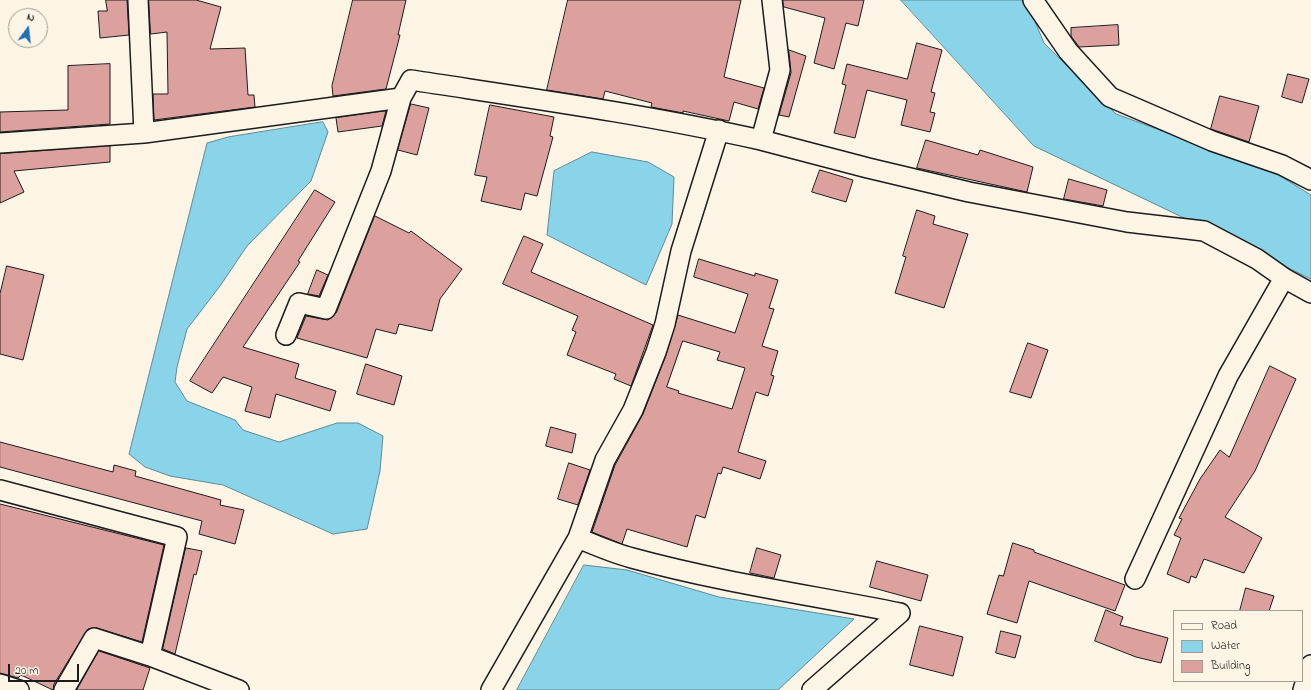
<!DOCTYPE html>
<style>
body{margin:0}
#map{position:relative;width:1311px;height:690px;overflow:hidden;background:#fcf5e5;font-family:"Indie Flower",sans-serif}
canvas{display:block}
.legend{position:absolute;left:1173px;top:610px;width:130px;height:72px;box-sizing:border-box;background:#fcf5e5;border:1px solid #a29e95;margin:0;padding:5px 7px;list-style:none;font-size:12px;color:#1c1c1c}
.legend li{display:flex;align-items:center;gap:8px;height:20px}
.legend b{width:20px;border:1px solid #a29e95}
.north{position:absolute;left:8px;top:8px;width:40px;height:40px;box-sizing:border-box;background:#fcf5e5;border:1px solid #a29e95;border-radius:50%;rotate:15deg;font-size:11px;font-weight:700;line-height:16px;text-align:center;color:#1c1c1c}
.north::after{content:'';display:block;margin:auto;width:14px;height:18px;background:#1f6fb2;clip-path:polygon(50% 0,100% 100%,50% 72%,0 100%)}
.scale{position:absolute;left:8px;top:664px;width:71px;height:18px;box-sizing:border-box;border:2px solid #1c1c1c;border-top:0;padding-left:5px;font-size:12px;line-height:14px;white-space:nowrap;color:#1c1c1c;-webkit-text-stroke:3px #fcf5e5;paint-order:stroke}
</style>
<div id="map">
<canvas width="1311" height="690"></canvas>
<ul class="legend">
<li><b style="height:5px;background:#fcf5e5"></b>Road</li>
<li><b style="height:11px;background:#89d4e9"></b>Water</li>
<li><b style="height:11px;background:#dca19e"></b>Building</li>
</ul>
<div class="north">N</div>
<div class="scale">20 m</div>
</div>
<script>
const ctx = document.querySelector('canvas').getContext('2d');
ctx.lineJoin = 'round';
function fillPath(path, color) {
  ctx.fillStyle = color;
  ctx.fill(path, 'evenodd');
}
function strokePath(path, color, width, dash) {
  ctx.strokeStyle = color;
  ctx.lineWidth = width;
  ctx.lineCap = dash ? 'butt' : 'round';
  ctx.setLineDash(dash || []);
  ctx.stroke(path);
}
const water = new Path2D(`
 M 901,0 L 1026,0 L 1044,43 L 1116,114 L 1272,171 L 1311,195 L 1311,279 L 1034,146 Z
 M 323,122 L 328,132 L 311,181 L 247,246 L 220,286 L 187,329 L 177,367 L 175,382 L 187,401 L 235,420 L 243,430 L 279,442 L 337,423 L 358,423 L 383,436 L 380,471 L 367,529 L 333,534 L 223,485 L 170,476 L 145,467 L 129,454 L 207,143 L 228,137 Z
 M 592,152 L 648,162 L 674,177 L 672,224 L 646,285 L 547,235 L 554,171 Z
 M 584,565 L 627,570 L 719,597 L 854,619 L 778,690 L 517,690 Z`);
fillPath(water, '#89d4e9');
strokePath(water, '#5d8a97', 1);
const building = new Path2D(`
 M 106,0 L 127,0 L 129,35 L 100,38 L 98,11 L 107,11 Z
 M 149,0 L 196,0 L 221,7 L 210,49 L 245,48 L 248,95 L 254,95 L 255,107 L 154,120 L 153,94 L 168,94 L 167,32 L 151,34 Z
 M 353,0 L 406,0 L 398,35 L 400,35 L 386,89 L 333,96 L 332,86 Z
 M 568,0 L 741,0 L 724,77 L 764,88 L 758,109 L 734,102 L 729,121 L 683,111 L 683,113 L 651,107 L 652,103 L 605,91 L 603,99 L 547,90 Z
 M 783,0 L 864,0 L 858,26 L 846,23 L 834,69 L 814,63 L 825,18 L 784,7 Z
 M 1118,25 L 1119,45 L 1079,47 L 1071,36 L 1071,28 Z
 M 917,43 L 942,50 L 931,92 L 935,93 L 930,112 L 935,113 L 930,132 L 901,125 L 907,100 L 867,90 L 855,138 L 834,133 L 846,85 L 842,84 L 847,64 L 907,79 Z
 M 789,50 L 806,56 L 789,117 L 779,115 L 791,73 Z
 M 110,64 L 110,124 L 0,132 L 0,112 L 68,110 L 68,66 Z
 M 1288,74 L 1309,79 L 1302,103 L 1282,97 Z
 M 1220,96 L 1259,106 L 1249,142 L 1211,129 Z
 M 411,104 L 429,108 L 417,155 L 398,150 Z
 M 490,105 L 554,117 L 550,136 L 553,137 L 537,196 L 525,193 L 521,210 L 481,201 L 487,177 L 475,175 Z
 M 386,111 L 382,126 L 338,132 L 336,118 Z
 M 926,140 L 978,155 L 980,150 L 1033,167 L 1027,192 L 917,168 Z
 M 110,146 L 110,162 L 14,171 L 24,192 L 0,203 L 0,154 Z
 M 820,170 L 853,180 L 846,202 L 812,192 Z
 M 1069,179 L 1107,190 L 1103,206 L 1064,199 Z
 M 315,190 L 335,202 L 298,261 L 300,262 L 243,347 L 299,364 L 295,378 L 336,391 L 330,411 L 276,394 L 270,418 L 245,411 L 252,387 L 223,377 L 212,393 L 190,381 Z
 M 917,210 L 935,216 L 933,224 L 968,234 L 944,308 L 895,293 L 906,257 L 903,256 Z
 M 375,216 L 409,233 L 411,231 L 462,269 L 440,299 L 432,331 L 399,324 L 396,334 L 376,329 L 367,358 L 297,338 L 306,316 L 328,320 L 336,313 Z
 M 524,236 L 543,244 L 531,272 L 653,325 L 631,386 L 614,379 L 616,374 L 567,355 L 576,332 L 572,330 L 578,316 L 503,284 Z
 M 699,259 L 755,276 L 755,273 L 778,280 L 769,308 L 774,309 L 762,346 L 778,351 L 771,375 L 774,376 L 768,396 L 756,392 L 738,452 L 766,461 L 760,479 L 723,467 L 721,474 L 718,473 L 705,518 L 696,515 L 687,547 L 627,529 L 622,544 L 592,532 L 615,465 L 643,414 L 666,355 L 678,315 L 735,333 L 748,294 L 694,277 ZM 683,341 L 720,352 L 717,360 L 745,368 L 732,409 L 678,393 L 679,391 L 667,387 Z
 M 7,266 L 44,275 L 23,360 L 0,354 L 0,294 Z
 M 317,270 L 328,275 L 319,296 L 308,294 Z
 M 1028,343 L 1048,350 L 1031,398 L 1010,392 Z
 M 366,364 L 402,376 L 394,405 L 357,394 Z
 M 1270,366 L 1296,379 L 1255,471 L 1225,517 L 1262,538 L 1244,573 L 1204,559 L 1196,578 L 1191,576 L 1189,583 L 1167,574 L 1181,538 L 1174,535 L 1182,519 L 1179,518 L 1200,479 L 1220,450 L 1229,457 Z
 M 551,427 L 576,434 L 572,453 L 546,446 Z
 M 0,442 L 113,472 L 114,465 L 136,471 L 135,476 L 221,500 L 220,505 L 244,510 L 235,544 L 199,534 L 202,521 L 0,467 Z
 M 569,463 L 590,470 L 578,505 L 558,499 Z
 M 0,504 L 164,545 L 142,642 L 97,628 L 88,629 L 54,684 L 53,690 L 21,675 L 18,678 L 0,673 Z
 M 1013,543 L 1034,550 L 1034,552 L 1125,585 L 1115,611 L 1029,581 L 1017,623 L 987,614 L 999,575 L 1003,576 Z
 M 186,548 L 202,551 L 196,575 L 194,574 L 175,654 L 163,649 Z
 M 757,548 L 781,555 L 774,578 L 750,573 Z
 M 877,561 L 928,575 L 921,601 L 870,587 Z
 M 1246,588 L 1274,596 L 1269,611 L 1240,611 Z
 M 1106,610 L 1123,617 L 1120,625 L 1168,638 L 1161,663 L 1136,657 L 1095,641 Z
 M 920,626 L 963,637 L 953,676 L 910,665 Z
 M 1001,631 L 1021,636 L 1015,658 L 996,653 Z
 M 99,651 L 150,668 L 143,690 L 77,690 Z`);
fillPath(building, '#dca19e');
strokePath(building, '#1c1c1c', 1);
const minor = new Path2D(`
 M 1033,0 L 1068,51 L 1110,97 L 1212,141 L 1282,165 L 1311,180
 M 144,133 L 401,98 L 411,80 C 528,98 645,114 761,140 L 780,70 L 772,0
 M 761,140 L 868,168 L 969,192 L 1127,222 L 1204,231 L 1257,259 L 1284,278 L 1228,376 L 1135,579
 M 0,143 L 144,133 L 138,0
 M 1284,278 L 1311,293
 M 286,335 L 299,303 L 326,309 L 381,171 L 401,98
 M 0,490 L 177,537 L 150,656
 M 578,538 C 595,545 613,553 632,558 C 720,582 810,595 900,613
 M 0,684 L 19,690
 M 64,690 L 94,638 L 150,656 L 239,690
 M 491,690 L 578,538 L 605,460 L 633,410 L 656,352 L 665,324 L 681,251 L 719,130
 M 812,690 L 900,613
 M 1303,690 L 1311,665`);
strokePath(minor, '#1c1c1c', 22);
strokePath(minor, '#fcf5e5', 19);
</script>
